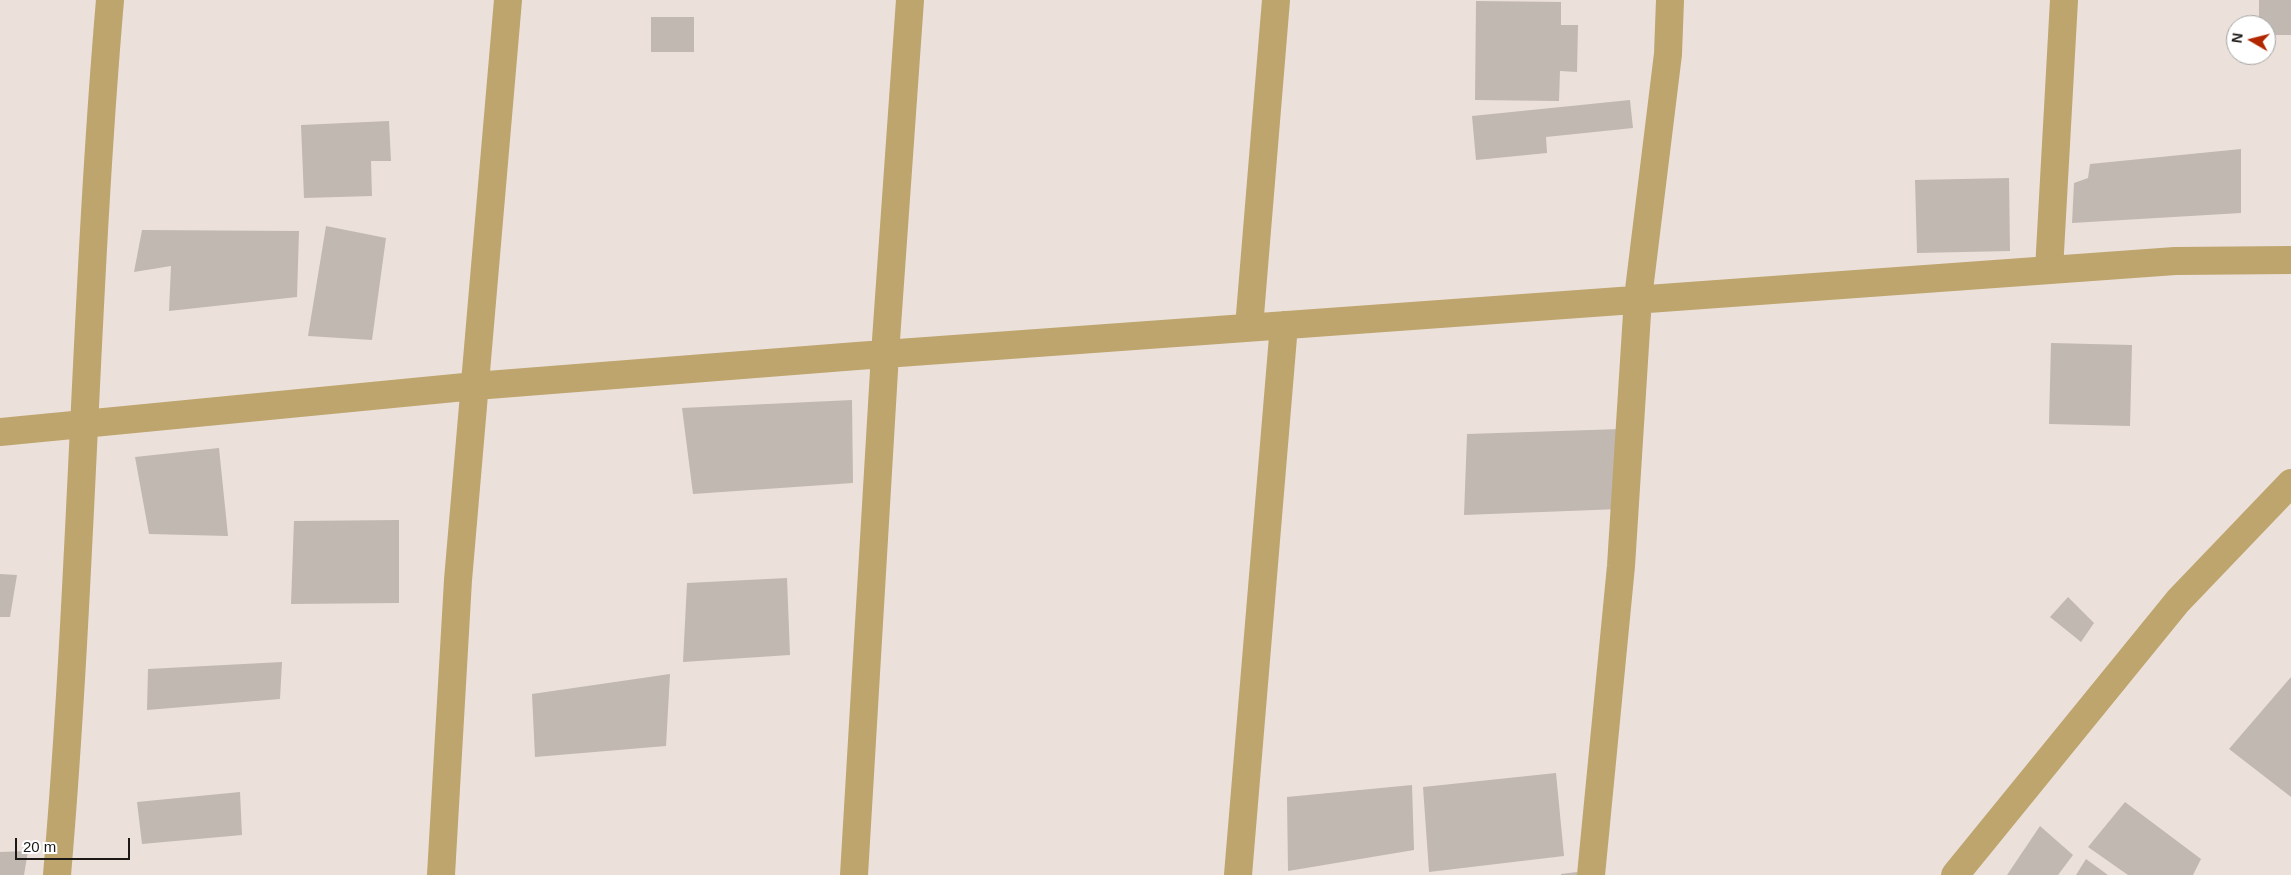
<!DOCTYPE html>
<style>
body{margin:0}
#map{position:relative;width:2291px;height:875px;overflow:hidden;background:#ebe1da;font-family:Helvetica,sans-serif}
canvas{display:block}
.north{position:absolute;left:2226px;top:15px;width:50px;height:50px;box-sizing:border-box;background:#fff;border:1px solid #a4a3a2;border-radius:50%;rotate:278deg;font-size:14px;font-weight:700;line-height:20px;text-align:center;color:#1b1816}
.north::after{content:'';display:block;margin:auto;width:18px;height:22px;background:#b22700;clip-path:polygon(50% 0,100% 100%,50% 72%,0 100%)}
.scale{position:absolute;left:15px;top:838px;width:115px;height:22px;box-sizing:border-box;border:2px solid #1b1816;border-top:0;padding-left:6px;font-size:15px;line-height:18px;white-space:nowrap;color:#1b1816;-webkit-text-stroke:4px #fff;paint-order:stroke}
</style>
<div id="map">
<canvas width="2291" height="875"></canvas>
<div class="north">N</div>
<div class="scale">20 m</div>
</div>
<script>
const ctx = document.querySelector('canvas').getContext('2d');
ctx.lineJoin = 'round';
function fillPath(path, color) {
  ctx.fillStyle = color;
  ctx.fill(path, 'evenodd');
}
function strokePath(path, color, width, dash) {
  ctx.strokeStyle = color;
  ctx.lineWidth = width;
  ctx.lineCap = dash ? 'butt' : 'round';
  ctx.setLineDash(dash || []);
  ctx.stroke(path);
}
fillPath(new Path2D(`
 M 2259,0 L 2291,0 L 2291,35 L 2266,35 L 2266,25 L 2259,25 Z
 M 1476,1 L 1561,2 L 1561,25 L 1578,25 L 1577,72 L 1560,71 L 1559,101 L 1475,100 Z
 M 651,17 L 694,17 L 694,52 L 651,52 Z
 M 1630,100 L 1633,128 L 1546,137 L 1547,153 L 1476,160 L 1472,116 Z
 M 389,121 L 391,161 L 371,161 L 372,196 L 304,198 L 301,125 Z
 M 2241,149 L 2241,213 L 2072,223 L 2074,183 L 2088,178 L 2090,164 Z
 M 2009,178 L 2010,251 L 1917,253 L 1915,180 Z
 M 326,226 L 386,238 L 372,340 L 308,336 Z
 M 142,230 L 299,231 L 297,297 L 169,311 L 171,266 L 134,272 Z
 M 2051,343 L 2132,345 L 2130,426 L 2049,424 Z
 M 852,400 L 853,483 L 693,494 L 682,408 Z
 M 1621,429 L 1620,509 L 1464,515 L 1467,434 Z
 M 219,448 L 228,536 L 149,534 L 135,457 Z
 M 399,520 L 399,603 L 291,604 L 294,521 Z
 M 0,574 L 17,575 L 10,617 L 0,617 Z
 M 787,578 L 790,655 L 683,662 L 687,583 Z
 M 2068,597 L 2094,623 L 2081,642 L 2050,617 Z
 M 282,662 L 280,699 L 147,710 L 148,669 Z
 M 670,674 L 666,746 L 535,757 L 532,694 Z
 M 2291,677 L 2291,797 L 2229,749 Z
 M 1556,773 L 1564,856 L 1429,872 L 1423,787 Z
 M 1412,785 L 1414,850 L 1288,871 L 1287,797 Z
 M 240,792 L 242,835 L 142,844 L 137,802 Z
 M 2125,802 L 2201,859 L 2193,875 L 2128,875 L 2088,847 Z
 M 2040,826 L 2073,855 L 2058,875 L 2007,875 Z
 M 28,851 L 24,875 L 0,875 L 0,852 Z
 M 2086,859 L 2108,875 L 2076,875 Z
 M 1577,872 L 1577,875 L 1561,875 L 1561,874 Z`), '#c1b8b1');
strokePath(new Path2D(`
 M 2049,270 L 2064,0
 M 1249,327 L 1276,0
 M 0,432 L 475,386 L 857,356 L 2175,261 L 2291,260
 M 57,875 C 82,584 85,291 110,0
 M 441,875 L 458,580 L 508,0
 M 854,875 L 885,354 L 910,0
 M 1238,875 L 1284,325
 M 1591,875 L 1621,566 L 1638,298 L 1668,54 L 1670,0
 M 1955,875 L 2178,601 L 2291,483`), '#bea46d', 28);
</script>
